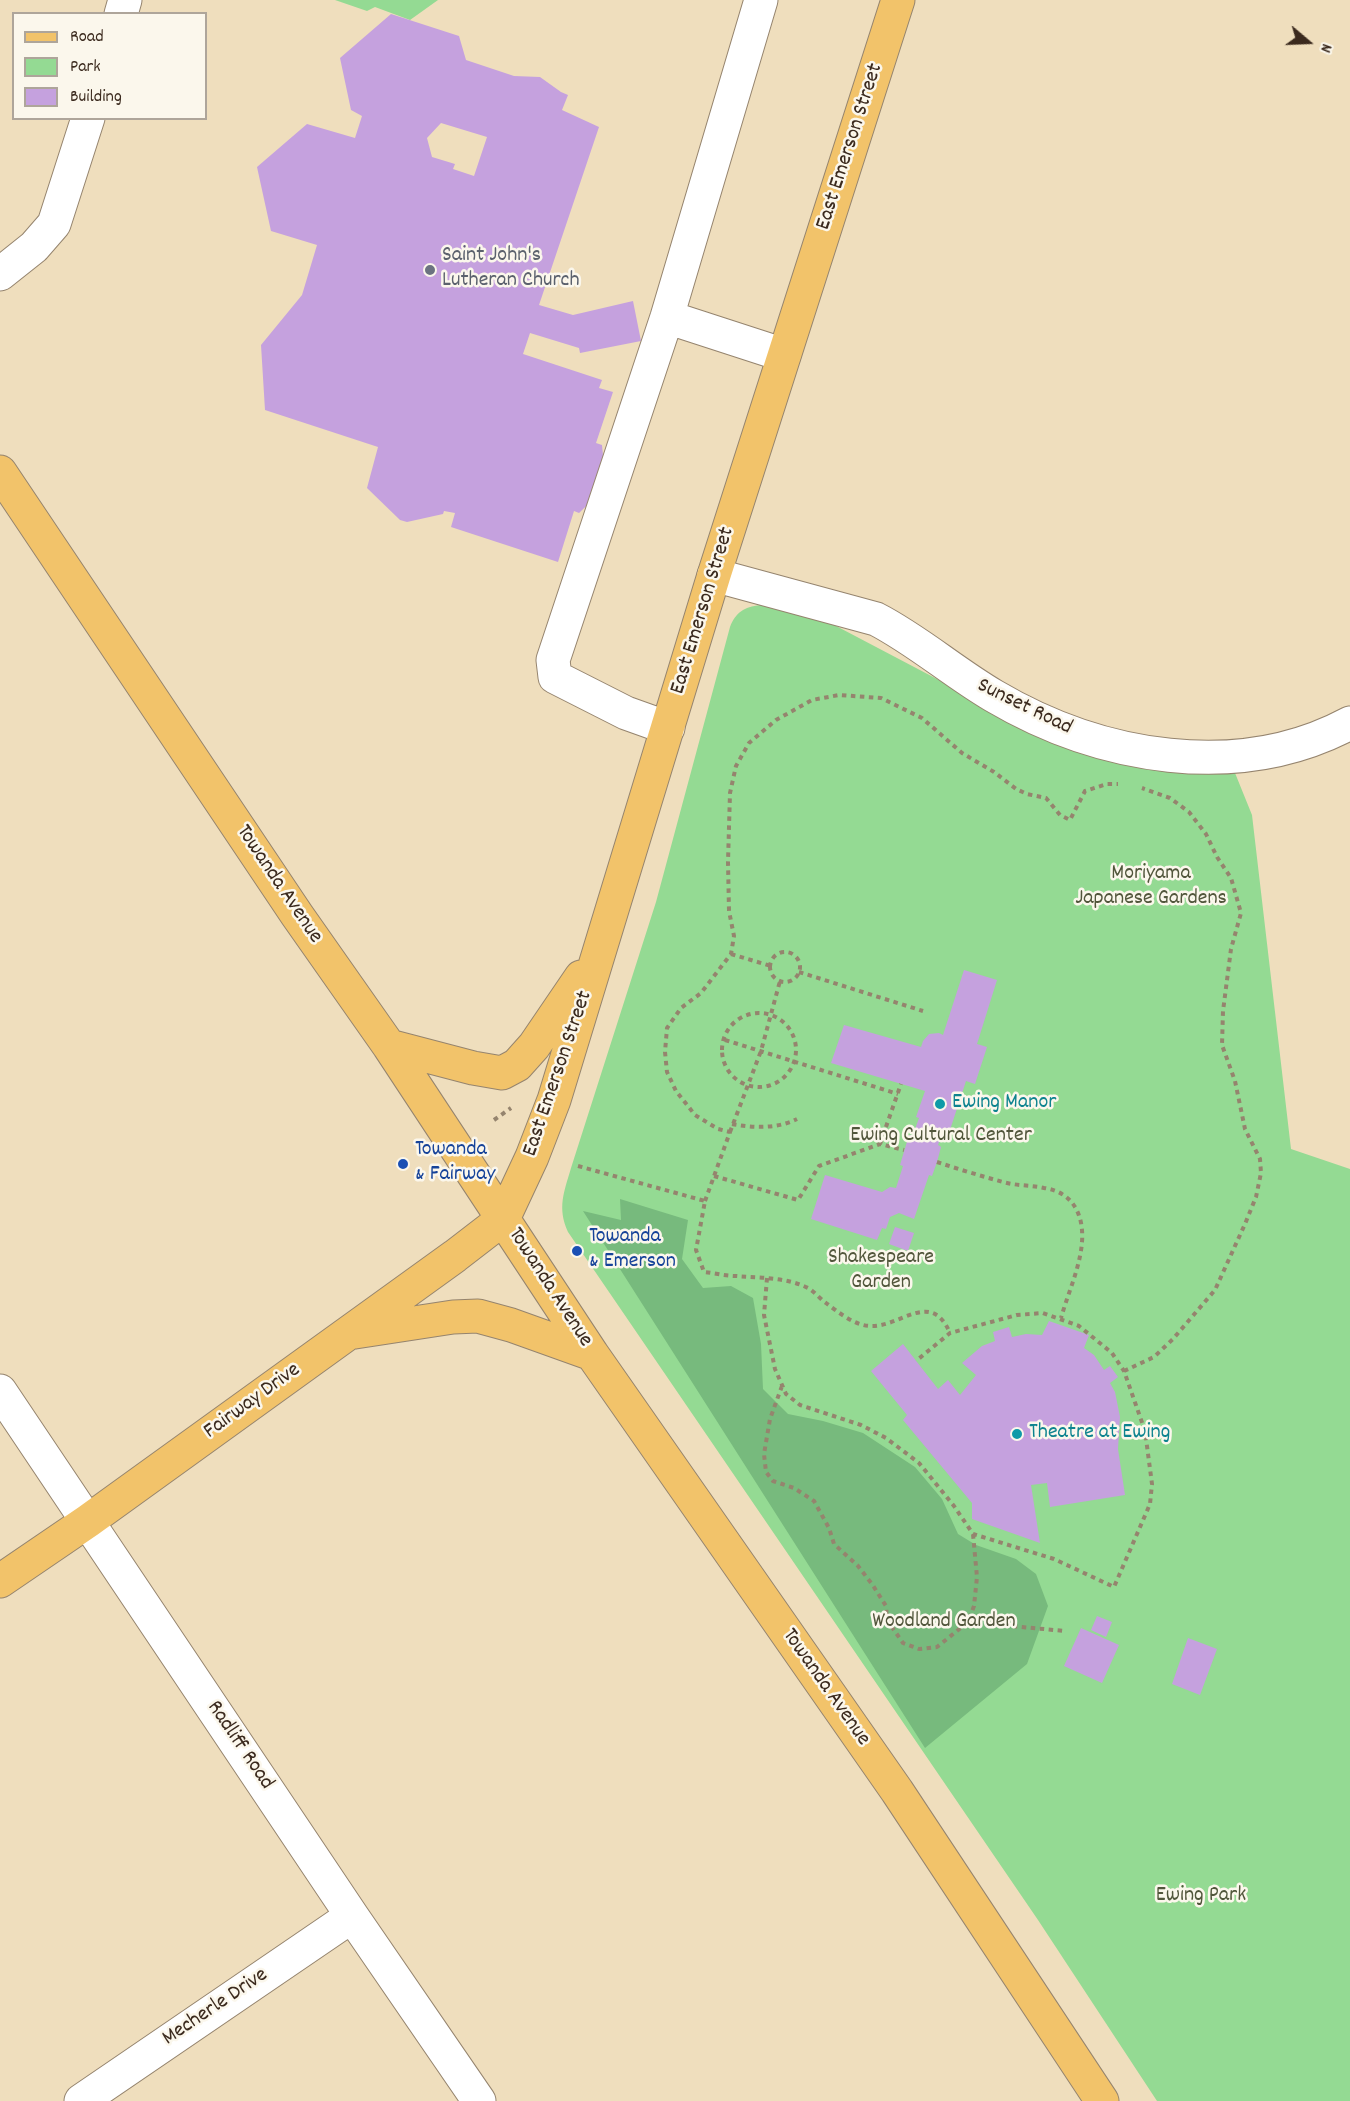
<!DOCTYPE html>
<style>
body{margin:0}
#map{position:relative;width:1350px;height:2101px;overflow:hidden;background:#efdebd;font-family:Dekko,sans-serif}
canvas{display:block}
.legend{position:absolute;left:12px;top:12px;width:195px;height:108px;box-sizing:border-box;background:#fbf7ec;border:2px solid #aea59a;margin:0;padding:8px 10px;list-style:none;font-size:18px;color:#3b2a1e}
.legend li{display:flex;align-items:center;gap:12px;height:30px}
.legend b{width:30px;border:2px solid #aea59a}
.north{position:absolute;left:1278px;top:12px;width:60px;height:60px;-webkit-text-stroke:4px #fbf7ec;paint-order:stroke;rotate:109deg;font-size:16px;font-weight:700;line-height:24px;text-align:center;color:#3b2a1e}
.north::after{content:'';display:block;margin:auto;width:21px;height:27px;background:#3b2a1e;clip-path:polygon(50% 0,100% 100%,50% 72%,0 100%)}
</style>
<div id="map">
<canvas width="1350" height="2101"></canvas>
<ul class="legend">
<li><b style="height:8px;background:#f2c36a"></b>Road</li>
<li><b style="height:16px;background:#94da93"></b>Park</li>
<li><b style="height:16px;background:#c5a1de"></b>Building</li>
</ul>
<div class="north">N</div>
</div>
<script>
const ctx = document.querySelector('canvas').getContext('2d');
ctx.lineJoin = 'round';
function fillPath(path, color) {
  ctx.fillStyle = color;
  ctx.fill(path, 'evenodd');
}
function strokePath(path, color, width, dash) {
  ctx.strokeStyle = color;
  ctx.lineWidth = width;
  ctx.lineCap = dash ? 'butt' : 'round';
  ctx.setLineDash(dash || []);
  ctx.stroke(path);
}
function label(font, color, halo, rows, align = 'center') {
  ctx.font = font + ' Dekko,sans-serif';
  ctx.lineWidth = 5;
  ctx.setLineDash([]);
  ctx.textBaseline = 'middle';
  ctx.strokeStyle = halo;
  ctx.fillStyle = color;
  for (const [text, x, y, turn = 0] of rows) {
    ctx.save();
    ctx.translate(x, y);
    ctx.rotate((+turn || 0) * Math.PI / 180);
    ctx.textAlign = isNaN(turn) ? turn : align;
    if (halo) ctx.strokeText(text, 0, 0);
    ctx.fillText(text, 0, 0);
    ctx.restore();
  }
}
fillPath(new Path2D(`
 M 335,0 L 438,0 L 410,20 L 375,7 L 367,11 Z
 M 760,605 L 786,612 L 819,617 L 994,709 L 1233,768 L 1252,815 L 1291,1149 L 1350,1169 L 1350,2101 L 1157,2101 L 1038,1920 L 568,1232 C 557,1208 564,1192 571,1168 L 656,902 L 730,627 C 736,612 744,607 760,605 Z`), '#94da93');
fillPath(new Path2D(`
 M 620,1199 L 688,1220 L 682,1259 L 703,1288 L 731,1286 L 753,1298 L 761,1344 L 763,1389 L 788,1414 L 823,1421 L 863,1433 L 915,1467 L 942,1499 L 958,1534 L 976,1545 L 1016,1559 L 1036,1574 L 1048,1606 L 1027,1664 L 925,1748 L 583,1211 L 621,1220 Z`), '#77ba7d');
fillPath(new Path2D(`
 M 391,14 L 459,36 L 466,60 L 514,76 L 540,77 L 561,92 L 568,95 L 562,110 L 599,127 L 539,305 L 573,315 L 633,301 L 641,341 L 580,353 L 579,348 L 530,333 L 523,354 L 602,380 L 599,388 L 613,392 L 596,443 L 602,445 L 606,487 L 579,513 L 574,511 L 558,562 L 451,527 L 455,513 L 444,511 L 443,514 L 407,522 L 400,520 L 367,488 L 378,447 L 265,410 L 261,345 L 302,295 L 317,245 L 271,231 L 257,167 L 307,124 L 355,138 L 362,116 L 351,110 L 340,58 ZM 441,123 L 487,137 L 474,176 L 453,169 L 455,164 L 432,157 L 427,138 Z
 M 964,970 L 997,980 L 977,1044 L 987,1047 L 975,1084 L 966,1081 L 948,1136 L 942,1134 L 938,1145 L 941,1147 L 937,1162 L 932,1176 L 929,1175 L 914,1219 L 899,1213 L 890,1217 L 886,1229 L 882,1228 L 877,1240 L 811,1219 L 825,1175 L 882,1192 L 890,1187 L 896,1188 L 903,1166 L 900,1165 L 909,1135 L 913,1135 L 919,1118 L 916,1117 L 925,1091 L 831,1063 L 844,1025 L 921,1047 L 923,1041 L 929,1034 L 939,1033 L 943,1035 Z
 M 895,1227 L 914,1233 L 908,1251 L 889,1244 Z
 M 1049,1321 L 1089,1335 L 1084,1348 L 1094,1355 L 1104,1370 L 1110,1366 L 1118,1377 L 1110,1383 L 1115,1392 L 1120,1417 L 1118,1449 L 1125,1495 L 1050,1507 L 1047,1483 L 1031,1485 L 1040,1543 L 972,1519 L 972,1503 L 903,1420 L 907,1415 L 871,1371 L 903,1344 L 938,1389 L 948,1380 L 960,1395 L 976,1375 L 962,1363 L 982,1346 L 995,1341 L 993,1332 L 1009,1327 L 1012,1337 L 1026,1334 L 1042,1335 Z
 M 1097,1616 L 1112,1622 L 1106,1637 L 1091,1630 Z
 M 1081,1628 L 1119,1645 L 1102,1683 L 1064,1666 Z
 M 1188,1638 L 1217,1649 L 1200,1695 L 1172,1684 Z`), '#c5a1de');
const minor = new Path2D(`
 M 121,14 L 125,0
 M 0,274 L 34,247 L 54,224 L 88,118
 M 667,317 L 784,355
 M 714,575 L 876,619 C 917,640 953,672 994,696 C 1099,758 1238,783 1350,723
 M 668,728 L 626,713 L 555,677 L 553,660 L 667,317 L 761,0
 M 0,1391 L 352,1916 L 479,2101
 M 81,2101 L 352,1916`);
const major = new Path2D(`
 M 0,472 L 297,915 L 389,1046 L 592,1354 L 897,1791 L 1102,2101
 M 389,1046 L 473,1068 L 502,1073 L 517,1065 L 534,1046 L 581,977
 M 355,1332 L 453,1317 L 478,1316 L 511,1325 L 592,1354
 M 0,1581 L 88,1521 L 455,1256 L 503,1219 L 532,1157 L 554,1100 L 714,575 L 898,0`);
strokePath(minor, '#95846e', 35);
strokePath(major, '#95846e', 35);
strokePath(new Path2D(`
 M770 967a15 15 0 1 1 30 0a15 15 0 1 1-30 0Z
 M 731,954 L 771,966
 M 799,972 L 923,1011
 M722 1050a37 37 0 1 1 74 0a37 37 0 1 1-74 0Z
 M 725,1040 L 898,1094
 M 494,1120 L 511,1108
 M 732,1124 C 754,1128 777,1129 797,1119
 M 730,1132 L 761,1051 L 780,981
 M 880,1144 L 901,1084
 M 937,1162 C 958,1169 981,1176 1003,1182 C 1017,1186 1031,1185 1044,1188 C 1073,1192 1084,1215 1082,1242 C 1080,1268 1068,1293 1061,1318
 M 578,1166 L 705,1201 L 696,1250 L 704,1272 C 714,1273 725,1276 736,1276 C 760,1278 786,1277 808,1288 C 815,1292 820,1299 826,1303 C 838,1312 855,1326 871,1326 C 901,1327 931,1289 950,1333
 M 714,1176 L 798,1200 L 819,1166 L 880,1144 L 904,1150
 M 705,1201 L 730,1132 L 718,1129 L 695,1115 L 676,1091 L 667,1072 L 665,1052 L 667,1028 L 681,1008 L 701,993 L 731,954 L 734,936 L 729,911 L 728,862 L 730,793 L 736,766 L 749,743 L 776,720 L 812,700 L 839,695 L 881,698 L 922,718 L 962,753 L 994,772 L 1016,789 L 1027,794 L 1046,798 L 1060,815 L 1070,820 L 1085,791 L 1107,784 L 1118,784
 M 767,1278 L 764,1315 L 775,1369 L 786,1394 L 800,1405 L 861,1425 L 886,1438 L 919,1463 L 954,1506 L 973,1534 L 1054,1559 L 1114,1587 L 1150,1504 L 1152,1484 L 1145,1431 L 1124,1371 L 1112,1353 L 1079,1326 L 1043,1313 L 1017,1315 L 950,1333 L 916,1361
 M 1124,1371 L 1154,1357 L 1173,1339 L 1215,1290 L 1245,1224 L 1256,1197 L 1261,1173 L 1260,1159 L 1245,1129 L 1235,1081 L 1222,1045 L 1223,1011 L 1231,949 L 1241,913 L 1231,878 L 1217,857 L 1206,834 L 1189,812 L 1170,798 L 1142,788
 M 782,1386 L 770,1419 L 764,1454 L 766,1472 L 773,1481 L 794,1488 L 814,1501 L 829,1528 L 834,1544 L 858,1566 L 872,1584 L 886,1606 L 887,1620 L 903,1643 L 919,1649 L 937,1647 L 968,1622 L 974,1606 L 977,1577 L 973,1534
 M 968,1622 L 1065,1631`), '#95846e', 4, [4.5, 4.5]);
strokePath(minor, '#fff', 33);
strokePath(major, '#f2c36a', 33);
for (const [x, y, r, color] of [
 [430,270,6,"#6b7280"],
 [940,1104,6,"#0f9aa8"],
 [403,1164,6,"#1a4fb4"],
 [577,1251,6,"#1a4fb4"],
 [1017,1434,6,"#0f9aa8"]
]) {
  const dot = new Path2D();
  dot.arc(x, y, r, 0, 2 * Math.PI);
  ctx.fillStyle = color;
  ctx.fill(dot);
  strokePath(dot, '#fbf7ec', 2);
}
label('22px', '#3b2a1e', '#fbf7ec', [
 ["East Emerson Street",851,147,-72],
 ["East Emerson Street",704,611,-73],
 ["Sunset Road",1024,708,26],
 ["Towanda Avenue",278,885,56],
 ["East Emerson Street",559,1074,-71],
 ["Towanda Avenue",549,1288,57],
 ["Fairway Drive",253,1402,-36],
 ["Towanda Avenue",825,1688,55],
 ["Radliff Road",239,1746,56],
 ["Mecherle Drive",216,2008,-34]
]);
label('22px', '#5b616d', '#fbf7ec', [
 ["Saint John's",442,257],
 ["Lutheran Church",442,282]
], 'left');
label('22px', '#51563b', '#fbf7ec', [
 ["Moriyama",1151,875],
 ["Japanese Gardens",1151,900],
 ["Ewing Cultural Center",941,1137],
 ["Shakespeare",881,1259],
 ["Garden",881,1284],
 ["Woodland Garden",944,1623],
 ["Ewing Park",1201,1897]
]);
label('22px', '#0d838f', '#fbf7ec', [
 ["Ewing Manor",952,1104],
 ["Theatre at Ewing",1029,1434]
], 'left');
label('22px', '#164399', '#fbf7ec', [
 ["Towanda",415,1151],
 ["& Fairway",415,1176],
 ["Towanda",589,1238],
 ["& Emerson",589,1263]
], 'left');
</script>
